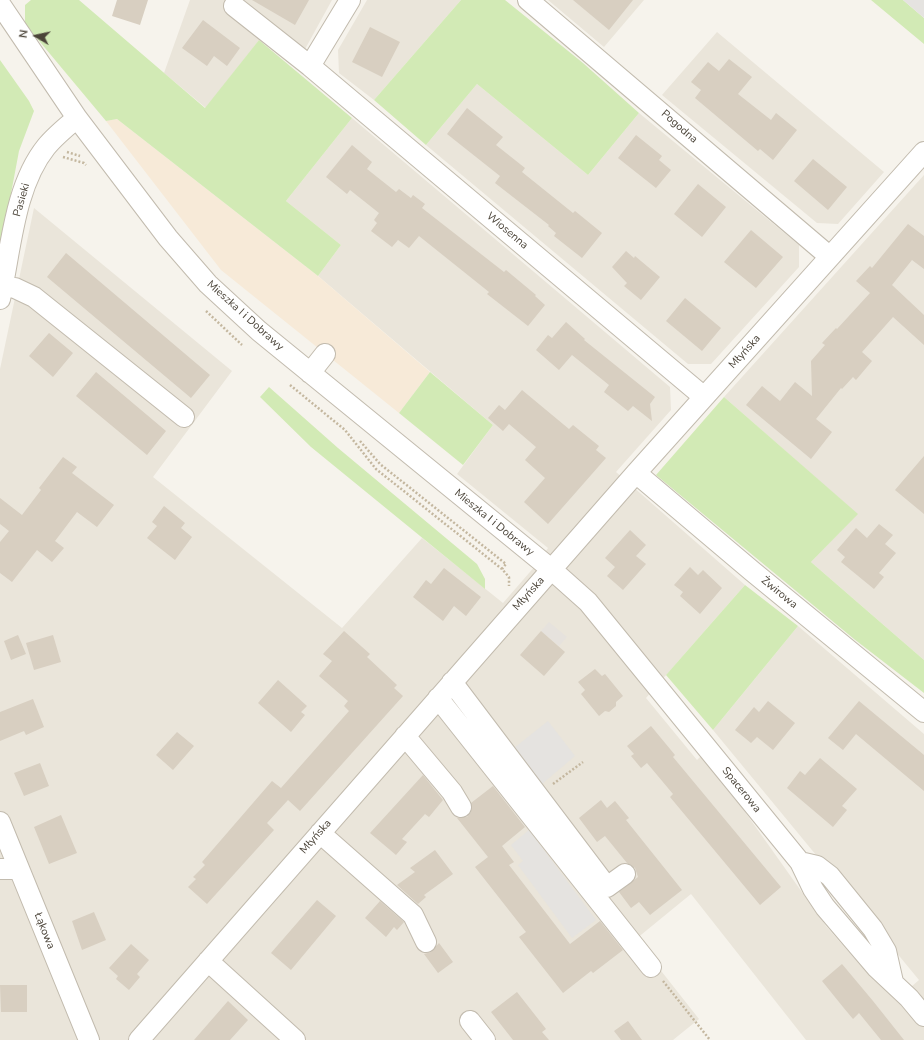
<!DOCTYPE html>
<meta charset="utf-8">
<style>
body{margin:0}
#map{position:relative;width:924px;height:1040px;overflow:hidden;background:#f6f3ec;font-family:"Nunito Sans",sans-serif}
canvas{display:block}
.north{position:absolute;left:16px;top:16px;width:40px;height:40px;-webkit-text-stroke:3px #fff;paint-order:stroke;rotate:279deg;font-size:11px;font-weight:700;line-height:16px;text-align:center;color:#4b4439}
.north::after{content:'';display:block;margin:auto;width:14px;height:18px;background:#4b4439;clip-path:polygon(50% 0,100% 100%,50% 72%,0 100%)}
</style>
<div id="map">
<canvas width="924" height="1040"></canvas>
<div class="north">N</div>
</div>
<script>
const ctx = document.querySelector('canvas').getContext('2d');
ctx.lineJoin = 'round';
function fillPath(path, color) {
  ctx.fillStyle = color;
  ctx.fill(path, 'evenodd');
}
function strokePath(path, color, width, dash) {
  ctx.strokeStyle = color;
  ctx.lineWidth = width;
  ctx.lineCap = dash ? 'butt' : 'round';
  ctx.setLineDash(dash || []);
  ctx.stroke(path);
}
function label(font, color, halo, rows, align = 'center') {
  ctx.font = font + ' "Nunito Sans",sans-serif';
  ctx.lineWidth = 3;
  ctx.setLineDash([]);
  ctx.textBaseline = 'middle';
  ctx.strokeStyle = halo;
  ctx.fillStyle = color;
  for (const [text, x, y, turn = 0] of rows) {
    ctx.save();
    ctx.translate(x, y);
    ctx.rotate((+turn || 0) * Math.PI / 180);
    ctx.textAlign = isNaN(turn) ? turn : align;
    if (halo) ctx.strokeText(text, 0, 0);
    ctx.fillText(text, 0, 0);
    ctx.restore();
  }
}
fillPath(new Path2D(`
 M 190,0 L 332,0 L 304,51 L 271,25 L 206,108 L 164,73 Z
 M 367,0 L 461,0 L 374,100 L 339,73 L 338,50 Z
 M 548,0 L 644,0 L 604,47 Z
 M 717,32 L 884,172 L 838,224 L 817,223 L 662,95 Z
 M 477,84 L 588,175 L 639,113 L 799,245 L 799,267 L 711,364 L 688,364 L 426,145 Z
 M 352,118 L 670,387 L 671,410 L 616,472 L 745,585 L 646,698 L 697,760 L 702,755 L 728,788 L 826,926 L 861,966 L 896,1000 L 919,980 L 713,730 L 798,626 L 924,734 L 924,1040 L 806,1040 L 691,894 L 636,939 L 699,1019 L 673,1040 L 0,1040 L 0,369 L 34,208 L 232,371 L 153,477 L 342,628 L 422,538 L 503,603 L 536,565 L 548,548 L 457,474 L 493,425 L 318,276 L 341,245 L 286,201 Z
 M 924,175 L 924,660 L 811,562 L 857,514 L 724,397 Z`), '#eae5da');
fillPath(new Path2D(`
 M 117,119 L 318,276 L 430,372 L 399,413 L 221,270 L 106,121 Z`), '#f7ead8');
fillPath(new Path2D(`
 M 549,622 L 567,637 L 559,646 L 541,631 Z`), '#e6e2dd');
fillPath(new Path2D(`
 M 31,0 L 79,0 L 205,108 L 259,40 L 352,118 L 286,201 L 341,245 L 318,276 L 117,119 L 106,121 L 25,24 L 25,5 Z
 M 461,0 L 505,0 L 583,63 L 639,113 L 588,175 L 477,84 L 426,145 L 374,100 Z
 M 871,0 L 903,0 L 924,18 L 924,44 Z
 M 0,60 L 29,101 L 34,111 L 19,151 L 0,252 Z
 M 430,372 L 493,425 L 463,465 L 399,413 Z
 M 269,387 L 338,448 L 477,564 L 485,579 L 485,589 L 311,447 L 260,397 Z
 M 724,397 L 858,514 L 811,562 L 924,660 L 924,693 L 854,639 L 656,475 Z
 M 745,585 L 798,626 L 713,730 L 666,675 Z`), '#d2eab5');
fillPath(new Path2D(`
 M 903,0 L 924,0 L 924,18 Z
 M 548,721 L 575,756 L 542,784 L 514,748 Z
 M 529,830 L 596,920 L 572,938 L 518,865 L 523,861 L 511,845 Z`), '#e5e3e0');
fillPath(new Path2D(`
 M 117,0 L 148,0 L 140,25 L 112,16 Z
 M 252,0 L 309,0 L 295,25 Z
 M 573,0 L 633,0 L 609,30 Z
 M 203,20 L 240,48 L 227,66 L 214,56 L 207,66 L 182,48 Z
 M 370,27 L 400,42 L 382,77 L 352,62 Z
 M 729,59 L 752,77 L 738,94 L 771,120 L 776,113 L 797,130 L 773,160 L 760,149 L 758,151 L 695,98 L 701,90 L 691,82 L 708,62 L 719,71 Z
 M 467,108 L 503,137 L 496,145 L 525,168 L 522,172 L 573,213 L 575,211 L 602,233 L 582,258 L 554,236 L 556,233 L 548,226 L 549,225 L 495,183 L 500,176 L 447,134 Z
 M 636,135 L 662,156 L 659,160 L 671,170 L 656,188 L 618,158 Z
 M 352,145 L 372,162 L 367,169 L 396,192 L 399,189 L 411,198 L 413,195 L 425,204 L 422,208 L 504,272 L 506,270 L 536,295 L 535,296 L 545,305 L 528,326 L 487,294 L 489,292 L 419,236 L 409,248 L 398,240 L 392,247 L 371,231 L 377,223 L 374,220 L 379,213 L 350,190 L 347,194 L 326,177 Z
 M 813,159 L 847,187 L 828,210 L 794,181 Z
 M 698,184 L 726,207 L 702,237 L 674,214 Z
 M 908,224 L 924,236 L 924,269 L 912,260 L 892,285 L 924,315 L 924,345 L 893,317 L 862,352 L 872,361 L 856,380 L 853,377 L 842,389 L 841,388 L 816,419 L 832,432 L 811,459 L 746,405 L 762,386 L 780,401 L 795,382 L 812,396 L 811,361 L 825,345 L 822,343 L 836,328 L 837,329 L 870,293 L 856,281 L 870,266 L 872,268 Z
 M 751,230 L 783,257 L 756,288 L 724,262 Z
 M 626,251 L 634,258 L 635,256 L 660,277 L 641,300 L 624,286 L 627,283 L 612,267 Z
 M 66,253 L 210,375 L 191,398 L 47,277 Z
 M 685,298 L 721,328 L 702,351 L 666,321 Z
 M 566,322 L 585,339 L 584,340 L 655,397 L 650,404 L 652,421 L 633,406 L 628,411 L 604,392 L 609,385 L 572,355 L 559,370 L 536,350 L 548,335 L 552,338 Z
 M 49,333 L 73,353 L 53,377 L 29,356 Z
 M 96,372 L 166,431 L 147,455 L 76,396 Z
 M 522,390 L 569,429 L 573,425 L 599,446 L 596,450 L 606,458 L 548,524 L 524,502 L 545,478 L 525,460 L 536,447 L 509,424 L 503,431 L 488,418 L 499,405 L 505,410 Z
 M 924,456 L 924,514 L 895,490 Z
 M 63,457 L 77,467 L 72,473 L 114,505 L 97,527 L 77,512 L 55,541 L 64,548 L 52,562 L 37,550 L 12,582 L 0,573 L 0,542 L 9,531 L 0,524 L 0,498 L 22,515 L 41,490 L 39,488 Z
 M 164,506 L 185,523 L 181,528 L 192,537 L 175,560 L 147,538 L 157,526 L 152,522 Z
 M 879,524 L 893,535 L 885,544 L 896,553 L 879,573 L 884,577 L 874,589 L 841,562 L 845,557 L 837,550 L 856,528 L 867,538 Z
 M 630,530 L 646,545 L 636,556 L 646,564 L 623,590 L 607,576 L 615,567 L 605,558 Z
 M 690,567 L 698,575 L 703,570 L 722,588 L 700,614 L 680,596 L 683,592 L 674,585 Z
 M 444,568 L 481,597 L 466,616 L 454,606 L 443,621 L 413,597 L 426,580 L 431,584 Z
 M 344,631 L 370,654 L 367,657 L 397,685 L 394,688 L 403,696 L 300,811 L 288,800 L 267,823 L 274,830 L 207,904 L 188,887 L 196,879 L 193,877 L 205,865 L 202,862 L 272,781 L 281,788 L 349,711 L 344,706 L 348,701 L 319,676 L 332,661 L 323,654 Z
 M 541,631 L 565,652 L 544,676 L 520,655 Z
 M 18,635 L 26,654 L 11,660 L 4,641 Z
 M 53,635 L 61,662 L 34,670 L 26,643 Z
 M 595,669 L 602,676 L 605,674 L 623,696 L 616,702 L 616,706 L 609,712 L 605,711 L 599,716 L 581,694 L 585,690 L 578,682 Z
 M 278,680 L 307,706 L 301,712 L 305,715 L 291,732 L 258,703 Z
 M 33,699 L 44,727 L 26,735 L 24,731 L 0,741 L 0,712 Z
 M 768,701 L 795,723 L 773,750 L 757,737 L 751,743 L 735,730 L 754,707 L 759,712 Z
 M 859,701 L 924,755 L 924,791 L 856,734 L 843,750 L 828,738 Z
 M 651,726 L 675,755 L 673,757 L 781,887 L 760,905 L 670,797 L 673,794 L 647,763 L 641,768 L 631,756 L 634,754 L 627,746 Z
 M 177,732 L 194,746 L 173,770 L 156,755 Z
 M 820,758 L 857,789 L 842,806 L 847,810 L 833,827 L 787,788 L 800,771 L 805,775 Z
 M 40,763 L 49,786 L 24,796 L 14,773 Z
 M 423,775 L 443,800 L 429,817 L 425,814 L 402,839 L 407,842 L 396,855 L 370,833 Z
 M 493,786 L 525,827 L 502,846 L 514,862 L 509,865 L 570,944 L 600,921 L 623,950 L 593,973 L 591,971 L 563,993 L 519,937 L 526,932 L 475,867 L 488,857 L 457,818 L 467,817 L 471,812 L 471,803 Z
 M 601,800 L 607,808 L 615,801 L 629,818 L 626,820 L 682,890 L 650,915 L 639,902 L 631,908 L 619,892 L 638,877 L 635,868 L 627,863 L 605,836 L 597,842 L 579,818 Z
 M 61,815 L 77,853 L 49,864 L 34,827 Z
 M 435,850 L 453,874 L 424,895 L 426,897 L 418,904 L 397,885 L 415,872 L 410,868 Z
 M 317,900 L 336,916 L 291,970 L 271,953 Z
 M 380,901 L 404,922 L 397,930 L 394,927 L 386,937 L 365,918 Z
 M 94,912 L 106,940 L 82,950 L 72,921 Z
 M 439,943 L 453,962 L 438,973 L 424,954 L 431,952 Z
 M 131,944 L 149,960 L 137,974 L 140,977 L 129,990 L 116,979 L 118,976 L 109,968 Z
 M 842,964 L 873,1001 L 904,1040 L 881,1040 L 859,1013 L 853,1019 L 843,1007 L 822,981 Z
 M 0,985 L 27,985 L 27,1012 L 1,1012 Z
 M 517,992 L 546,1029 L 542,1032 L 549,1040 L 513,1040 L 491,1012 Z
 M 228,1001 L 248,1020 L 230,1040 L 194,1040 Z
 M 628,1021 L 642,1040 L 621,1040 L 614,1031 Z`), '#d8cfc1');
const minor = new Path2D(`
 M 528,0 L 829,256
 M 0,4 L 77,118 L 168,238 L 208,284 L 259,331 L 551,569 L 588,602 L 800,862 L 813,889 L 825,907 L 877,968 L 909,998 L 924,1016
 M 234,6 L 310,66 L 704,397
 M 310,66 L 350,0
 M 3,286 L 15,288 L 34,297 L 184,417
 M 0,299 C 11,250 14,187 46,147 C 55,136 66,127 77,118
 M 310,373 L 325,354
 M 636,473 L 752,571 L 924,712
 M 452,682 L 607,887 L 625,874
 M 438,698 L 651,967
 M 405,736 L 452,792 L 461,807
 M 0,822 L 89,1040
 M 320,833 L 413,915 L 426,942
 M 800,862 L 817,866 L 830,876 L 873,929 L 886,951 L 893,982
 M 0,869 L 18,869
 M 208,961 L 295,1040
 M 470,1021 L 485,1040
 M 139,1040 L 636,473 L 924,152`);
strokePath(minor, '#c2bbae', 22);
strokePath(new Path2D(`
 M 67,152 L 80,156
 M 63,157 L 84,163 L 86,165
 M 206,311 L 242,345
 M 290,385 L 345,430 L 376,469 L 502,569 L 509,577 L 509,586
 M 360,441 L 380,464 L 506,564 L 502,569
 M 553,784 L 583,762
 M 663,981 L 710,1040`), '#c4b79f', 2.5, [2, 2]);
strokePath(minor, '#fff', 20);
label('11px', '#4b4439', '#fff', [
 ["Pogodna",679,127,41],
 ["Pasieki",22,200,-74],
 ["Wiosenna",507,231,40],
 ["Mieszka I i Dobrawy",245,316,42],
 ["Młyńska",745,352,-48],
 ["Mieszka I i Dobrawy",494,523,39],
 ["Żwirowa",779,593,39],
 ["Młyńska",529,594,-48],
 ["Spacerowa",741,790,51],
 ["Młyńska",316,837,-49],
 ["Łąkowa",44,931,68]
]);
</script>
